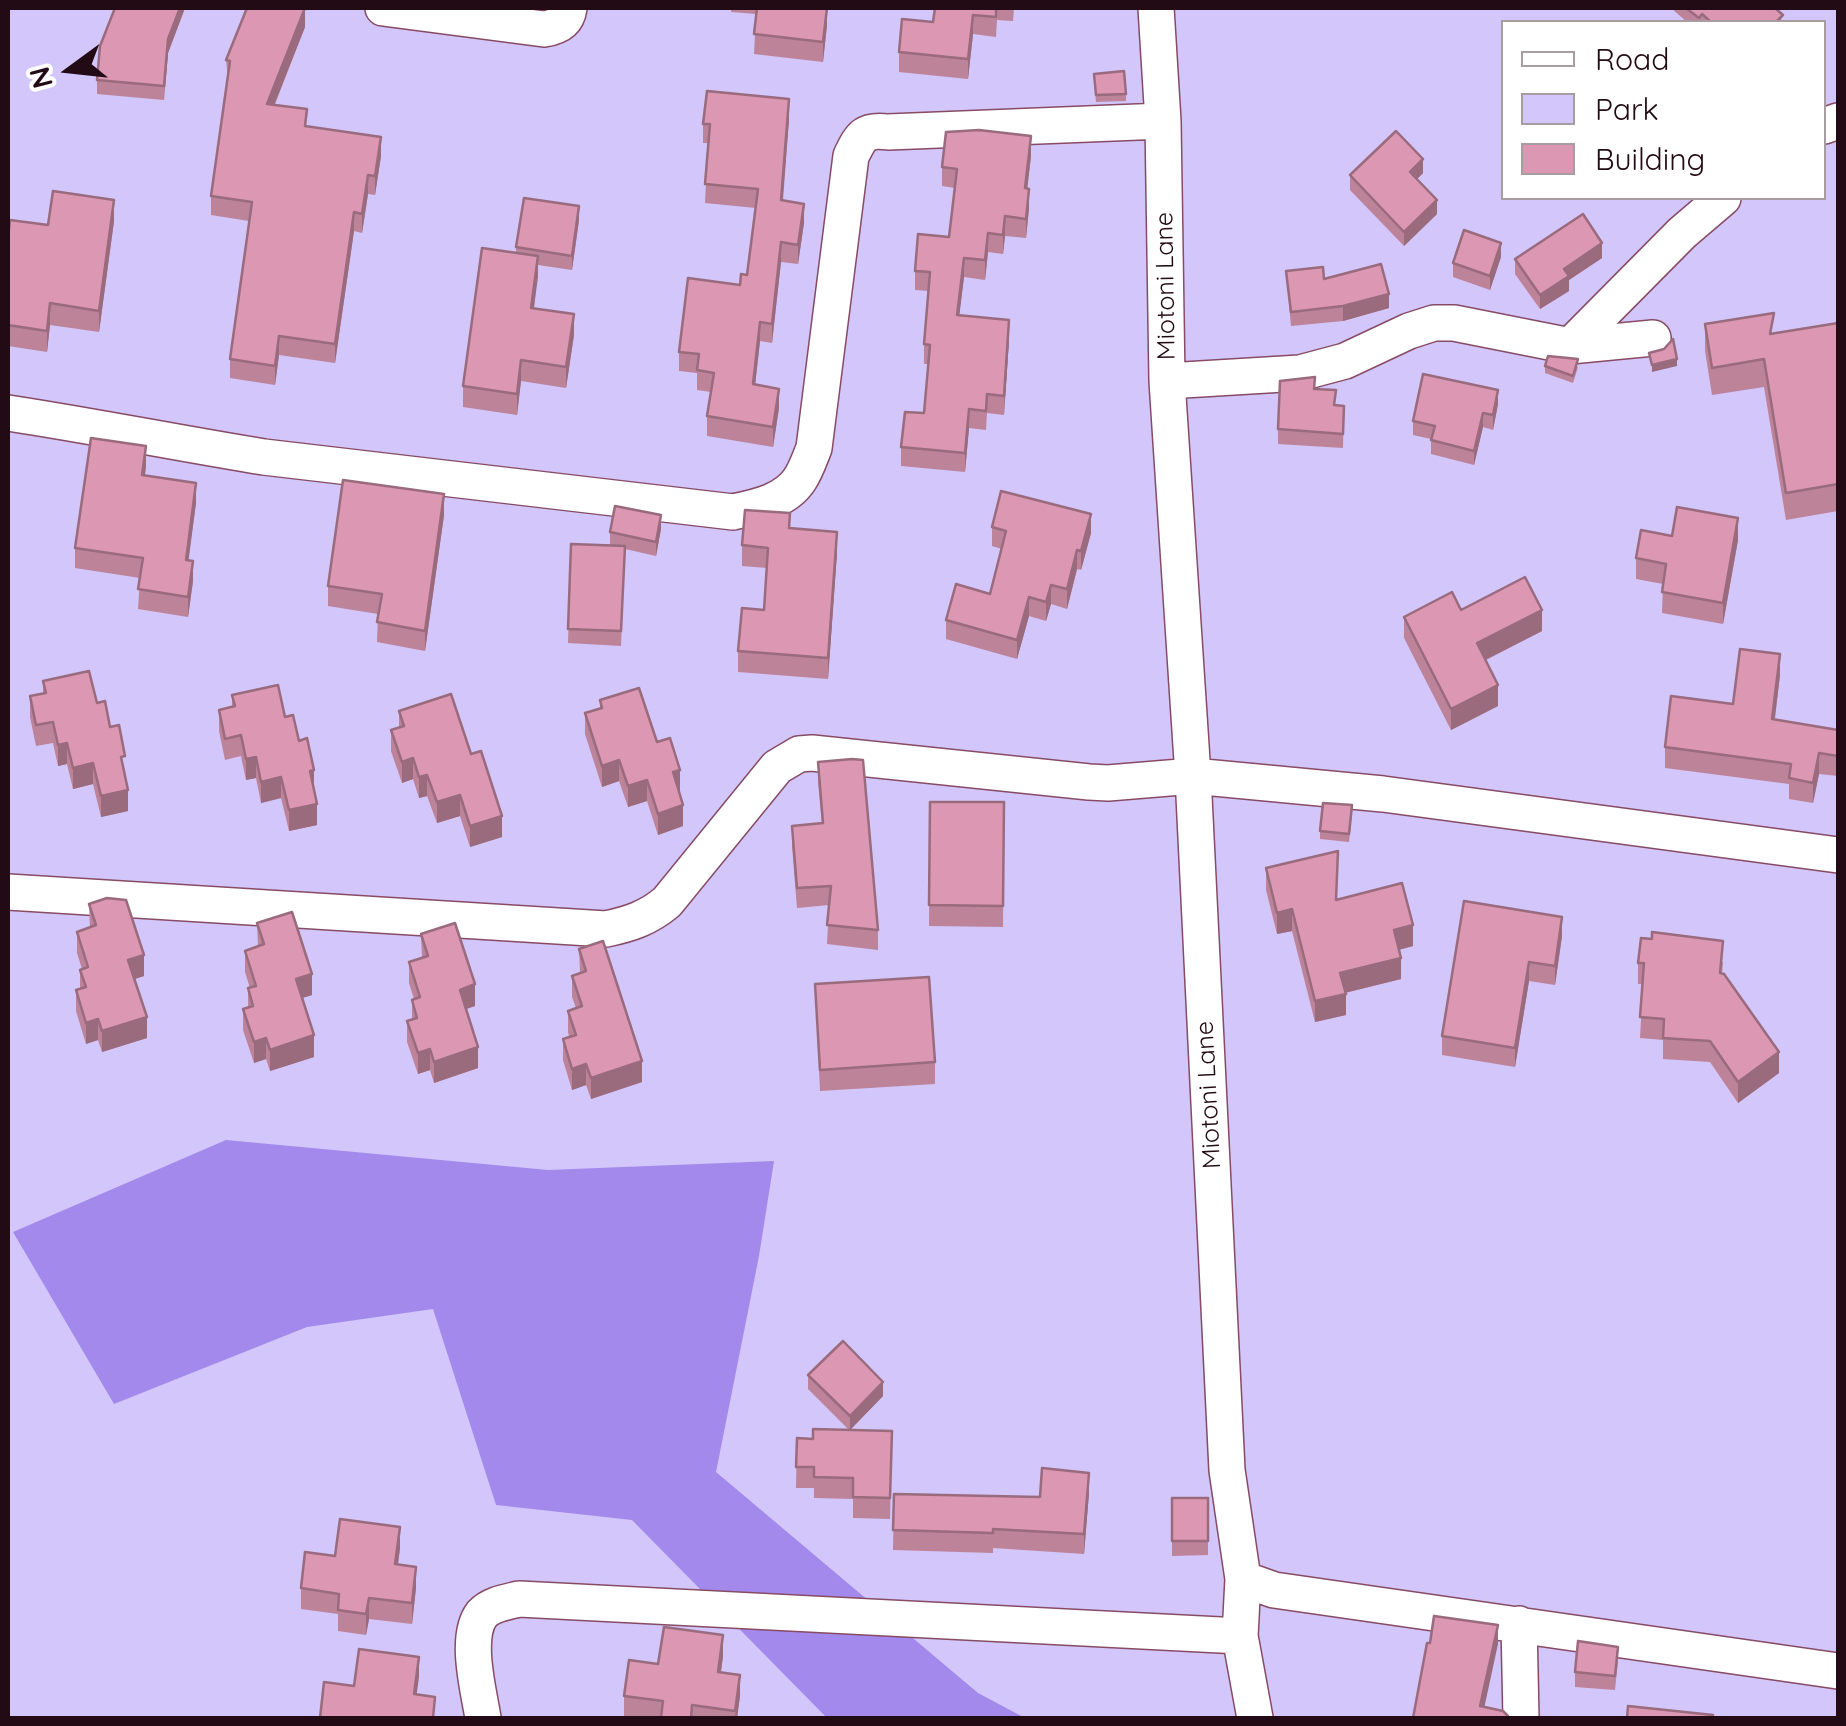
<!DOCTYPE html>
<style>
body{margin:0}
#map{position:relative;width:1846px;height:1726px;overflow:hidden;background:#f6d9e3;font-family:Quicksand,sans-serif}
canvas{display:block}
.frame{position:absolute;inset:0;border:10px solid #230b15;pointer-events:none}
.legend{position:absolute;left:1501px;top:20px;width:325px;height:180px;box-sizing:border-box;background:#fff;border:2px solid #a79da1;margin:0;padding:12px 18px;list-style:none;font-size:30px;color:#230b15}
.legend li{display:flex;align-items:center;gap:20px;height:50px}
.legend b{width:50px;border:2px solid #a79da1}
.north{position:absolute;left:20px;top:20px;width:100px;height:100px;-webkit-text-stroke:8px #fff;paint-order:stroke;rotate:255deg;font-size:28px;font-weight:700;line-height:40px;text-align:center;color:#230b15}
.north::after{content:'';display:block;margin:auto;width:35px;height:45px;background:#230b15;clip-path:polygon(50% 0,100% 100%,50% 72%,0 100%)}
</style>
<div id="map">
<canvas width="1846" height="1726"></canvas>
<div class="frame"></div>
<ul class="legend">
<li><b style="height:12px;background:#fff"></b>Road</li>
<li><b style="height:28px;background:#d2c6fb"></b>Park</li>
<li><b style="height:28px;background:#dc98b2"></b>Building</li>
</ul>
<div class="north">N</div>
</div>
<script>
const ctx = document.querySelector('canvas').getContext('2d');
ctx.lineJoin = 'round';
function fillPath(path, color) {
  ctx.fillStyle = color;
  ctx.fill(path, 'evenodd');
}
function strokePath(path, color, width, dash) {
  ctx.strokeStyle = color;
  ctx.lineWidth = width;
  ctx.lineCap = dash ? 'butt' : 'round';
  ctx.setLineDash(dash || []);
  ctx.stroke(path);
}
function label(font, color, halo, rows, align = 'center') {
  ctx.font = font + ' Quicksand,sans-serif';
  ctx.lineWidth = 8;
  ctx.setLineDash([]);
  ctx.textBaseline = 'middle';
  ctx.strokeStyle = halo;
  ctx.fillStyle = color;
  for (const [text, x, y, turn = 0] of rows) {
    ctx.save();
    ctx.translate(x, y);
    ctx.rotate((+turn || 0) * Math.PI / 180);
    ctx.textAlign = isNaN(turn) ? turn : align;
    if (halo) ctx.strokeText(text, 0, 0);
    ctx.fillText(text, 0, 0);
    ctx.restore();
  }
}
fillPath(new Path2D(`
 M 8,8 L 1838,8 L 1838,1718 L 8,1718 ZM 1504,22 L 1824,22 L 1824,198 L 1504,198 Z`), '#d2c6fb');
fillPath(new Path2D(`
 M 226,1140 L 548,1170 L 774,1161 L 759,1256 L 716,1472 L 978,1693 L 1025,1718 L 827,1718 L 632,1520 L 496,1505 L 433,1309 L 307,1327 L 114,1404 L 13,1232 Z`), '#a489ec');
const street = new Path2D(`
 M 383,8 L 544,29 C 557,27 567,22 569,8
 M 1156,8 L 1163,121 L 1167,381 L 1193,776 L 1227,1470 L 1243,1579 L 1274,1590 L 1838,1671
 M 1824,126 L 1838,121
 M 1570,346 L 1682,233 L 1723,198
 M 1167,381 L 1300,373 L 1345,361 L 1409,331 L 1434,323 L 1454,323 L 1570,346 L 1653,338
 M 8,413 C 93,426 178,443 264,457 L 733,512 C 757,507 786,501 800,479 C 806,470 810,458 814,448 L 851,156 C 861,136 864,129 888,132 L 1163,121
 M 8,892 L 606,929 C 630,924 648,918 667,902 L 777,767 L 799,754 L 812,753 L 1089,782 L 1108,783 L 1193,776 L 1383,794 L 1838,855
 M 1243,1579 L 1240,1636 L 1255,1718
 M 1519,1624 L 1521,1718
 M 483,1718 C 479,1692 464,1637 482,1614 C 491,1604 507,1602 519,1599 L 1240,1636`);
strokePath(street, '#874b64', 38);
strokePath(street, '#fff', 35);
fillPath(new Path2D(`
 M 115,8 L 185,8 L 168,53 L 164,100 L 97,94 L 97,80 Z
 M 731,8 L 827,8 L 827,25 L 823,62 L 754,54 L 756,14 L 731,12 Z
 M 935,8 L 1014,8 L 1013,21 L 997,20 L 996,37 L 973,34 L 968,79 L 899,72 L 899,52 L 933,22 Z
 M 1671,8 L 1775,8 L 1783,22 L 1687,22 Z
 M 305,27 L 275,104 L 307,126 L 381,156 L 375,195 L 368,194 L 362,233 L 354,231 L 335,363 L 279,355 L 275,385 L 230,378 L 230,359 L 249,221 L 211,215 L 211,196 L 228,79 L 226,60 Z
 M 1094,81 L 1126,94 L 1126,101 L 1096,102 Z
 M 789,119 L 783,201 L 804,223 L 798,264 L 781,262 L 772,343 L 760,341 L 755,385 L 779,408 L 773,447 L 707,436 L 707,416 L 711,392 L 697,390 L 697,373 L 679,371 L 679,352 L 747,275 L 756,208 L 705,203 L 708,143 L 703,143 L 703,124 Z
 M 1031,156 L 1027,189 L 1029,208 L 1026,238 L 1005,236 L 1003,254 L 988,252 L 985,280 L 964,277 L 959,315 L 1009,340 L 1004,415 L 987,413 L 986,430 L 969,428 L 965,472 L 901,466 L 901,447 L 924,413 L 928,364 L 924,364 L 924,344 L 929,291 L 915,290 L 915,271 L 949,237 L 955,188 L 942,186 L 942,167 Z
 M 1423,173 L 1417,179 L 1437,214 L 1404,246 L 1350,190 L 1350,175 Z
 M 579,220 L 572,270 L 538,265 L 534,309 L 574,335 L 566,388 L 521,381 L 517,415 L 463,407 L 463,386 L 516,253 L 516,247 Z
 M 114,221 L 99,332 L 50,325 L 47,352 L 8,346 L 8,239 Z
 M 1501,257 L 1490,290 L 1453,277 L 1453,263 Z
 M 1602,258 L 1569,280 L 1569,291 L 1540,309 L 1515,274 L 1515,259 Z
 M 1286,271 L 1324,279 L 1389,308 L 1343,321 L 1291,326 Z
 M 1838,323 L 1838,511 L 1786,520 L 1764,387 L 1712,395 L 1705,351 L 1705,324 L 1774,334 Z
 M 1545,366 L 1578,367 L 1573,383 L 1545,373 Z
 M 1314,389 L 1335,405 L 1344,406 L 1343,448 L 1278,444 L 1278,429 Z
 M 1498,404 L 1493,430 L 1483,427 L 1474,465 L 1431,454 L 1431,439 L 1413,435 L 1413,421 Z
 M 146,466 L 145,476 L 196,503 L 188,560 L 193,581 L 188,617 L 138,609 L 140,578 L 75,568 L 75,548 Z
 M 444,515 L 425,651 L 377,642 L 378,614 L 328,606 L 328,586 Z
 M 992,527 L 1091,533 L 1081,570 L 1077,569 L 1067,609 L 1051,604 L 1046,621 L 1029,616 L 1017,659 L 946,639 L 946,620 L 990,594 L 1002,549 L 992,546 Z
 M 790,528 L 837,553 L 828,679 L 738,672 L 738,651 L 764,610 L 767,568 L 742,566 L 742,545 Z
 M 661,529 L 656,556 L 625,549 L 621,646 L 568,643 L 571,544 L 610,545 L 610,532 Z
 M 1672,536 L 1738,540 L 1723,624 L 1662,613 L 1663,584 L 1636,579 L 1636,558 Z
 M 1461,610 L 1542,631 L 1486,660 L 1498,706 L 1451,730 L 1404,638 L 1404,617 Z
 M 1780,675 L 1775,719 L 1838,730 L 1838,776 L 1819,774 L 1813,803 L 1789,799 L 1789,784 L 1665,768 L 1665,747 Z
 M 43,681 L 97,703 L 110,727 L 125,776 L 128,811 L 101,817 L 93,784 L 73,789 L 67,764 L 58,766 L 53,743 L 36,746 L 30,717 L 30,696 L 43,693 Z
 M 232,695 L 285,717 L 299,741 L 314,791 L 317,825 L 289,831 L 281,798 L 261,803 L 256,778 L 246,780 L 241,756 L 225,760 L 219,731 L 219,710 L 232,707 Z
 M 600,700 L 657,742 L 680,791 L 683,826 L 658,835 L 647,801 L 628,807 L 619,781 L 602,787 L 585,734 L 585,713 L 600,709 Z
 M 399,711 L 471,754 L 502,837 L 470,847 L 460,816 L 437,823 L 427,796 L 419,798 L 413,779 L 402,783 L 391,751 L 391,730 L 399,728 Z
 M 818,762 L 878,930 L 878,950 L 827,944 L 829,905 L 797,908 L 792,846 L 792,826 L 822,824 L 818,782 Z
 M 930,802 L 1004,802 L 1003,927 L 929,926 Z
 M 1352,812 L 1349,842 L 1320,839 L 1320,831 Z
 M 1266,868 L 1337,900 L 1413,946 L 1399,950 L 1401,979 L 1345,993 L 1346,1015 L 1315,1022 L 1292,931 L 1277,934 L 1266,890 Z
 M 1464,901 L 1562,936 L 1555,985 L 1529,981 L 1515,1067 L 1442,1055 L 1442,1036 Z
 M 89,904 L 144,976 L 135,979 L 147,1038 L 102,1052 L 98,1040 L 86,1044 L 76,1011 L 76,990 L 80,989 L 80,970 L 82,969 L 77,953 L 77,932 L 90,927 Z
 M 257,923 L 312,995 L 302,998 L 314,1057 L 270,1071 L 266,1059 L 254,1063 L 243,1030 L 243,1009 L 248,1008 L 248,988 L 250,988 L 245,972 L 245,951 L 258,946 Z
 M 421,934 L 475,1006 L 466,1009 L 478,1068 L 434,1083 L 430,1070 L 418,1074 L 407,1042 L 407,1021 L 412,1019 L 412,1000 L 414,999 L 409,983 L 409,962 L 422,958 Z
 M 579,949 L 642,1082 L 591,1099 L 586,1085 L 572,1090 L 563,1060 L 563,1039 L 569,1037 L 568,1032 L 568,1011 L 576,1008 L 572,997 L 572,976 L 580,973 Z
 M 1723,962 L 1722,974 L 1779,1073 L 1738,1103 L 1710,1062 L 1663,1059 L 1663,1040 L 1640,1038 L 1643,984 L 1638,984 L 1638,963 Z
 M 815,984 L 935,1062 L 935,1084 L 820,1091 Z
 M 808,1375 L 883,1396 L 850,1430 L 892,1431 L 890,1519 L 853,1518 L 853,1499 L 814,1498 L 814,1488 L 796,1488 L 797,1438 L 813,1439 L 849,1430 L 808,1389 Z
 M 1089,1493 L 1084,1554 L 993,1548 L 993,1553 L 893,1550 L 894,1494 L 1040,1497 Z
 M 1172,1498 L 1208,1498 L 1208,1555 L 1172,1556 Z
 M 400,1548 L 398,1565 L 416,1588 L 412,1624 L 369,1619 L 366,1635 L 338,1631 L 338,1614 L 301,1609 L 301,1588 L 335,1556 Z
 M 723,1656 L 721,1672 L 740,1696 L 737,1718 L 636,1718 L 624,1717 L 624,1696 L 658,1664 Z
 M 1618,1661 L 1615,1690 L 1575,1687 L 1575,1672 Z`), '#bd8399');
fillPath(new Path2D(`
 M 180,8 L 185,8 L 168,53 L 164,100 L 168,39 Z
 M 305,8 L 305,27 L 267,123 L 267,104 Z
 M 827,8 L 827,25 L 823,62 L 823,42 Z
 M 973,15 L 973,34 L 968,79 L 968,59 Z
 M 789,99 L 789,119 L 781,220 L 781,200 Z
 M 1031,136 L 1031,156 L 1025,208 L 1025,188 Z
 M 381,137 L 381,156 L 375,195 L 375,176 Z
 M 1423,159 L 1423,173 L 1410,186 L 1410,172 Z
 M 368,175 L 368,194 L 362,233 L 362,214 Z
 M 1029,189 L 1029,208 L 1026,238 L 1026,219 Z
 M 114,200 L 114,221 L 99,332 L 99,311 Z
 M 1437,200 L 1437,214 L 1404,246 L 1404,232 Z
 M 804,204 L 804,223 L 798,264 L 798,245 Z
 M 579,206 L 579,220 L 572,270 L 572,256 Z
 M 354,212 L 354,231 L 335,363 L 335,344 Z
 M 1005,216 L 1005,236 L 1003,254 L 1003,235 Z
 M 988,233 L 988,252 L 985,280 L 985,260 Z
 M 781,242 L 781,262 L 772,343 L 772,324 Z
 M 1501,243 L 1501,257 L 1490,290 L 1490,276 Z
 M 1602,243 L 1602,258 L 1569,280 L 1569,291 L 1540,309 L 1540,295 L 1564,269 Z
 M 538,256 L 538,277 L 531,329 L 531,308 Z
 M 964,258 L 964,277 L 957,335 L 957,315 Z
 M 1389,294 L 1389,308 L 1343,321 L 1343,306 Z
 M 50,303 L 50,325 L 47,352 L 47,331 Z
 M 574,314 L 574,335 L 566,388 L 566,367 Z
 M 1009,320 L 1009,340 L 1004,415 L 1005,365 Z
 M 760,322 L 760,341 L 753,404 L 753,384 Z
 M 279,336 L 279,355 L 275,385 L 275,366 Z
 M 1677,359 L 1677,366 L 1652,372 L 1652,365 Z
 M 521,360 L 521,381 L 517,415 L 517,394 Z
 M 779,389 L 779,408 L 773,447 L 773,427 Z
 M 1498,390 L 1498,404 L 1493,430 L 1493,415 Z
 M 969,409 L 969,428 L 965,472 L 965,453 Z
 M 1483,413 L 1483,427 L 1474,465 L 1474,451 Z
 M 146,446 L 146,466 L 142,495 L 142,475 Z
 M 196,483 L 196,503 L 186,580 L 186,560 Z
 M 444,494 L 444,515 L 425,651 L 425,631 Z
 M 1091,514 L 1091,533 L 1081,570 L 1081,551 Z
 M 661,515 L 661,529 L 656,556 L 656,542 Z
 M 1738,518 L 1738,540 L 1723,624 L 1723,603 Z
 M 837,532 L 837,553 L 828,679 L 828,658 Z
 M 1077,550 L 1077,569 L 1067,609 L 1067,589 Z
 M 193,561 L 193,581 L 188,617 L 188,597 Z
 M 1051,585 L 1051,604 L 1046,621 L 1046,602 Z
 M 1029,597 L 1029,616 L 1017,659 L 1017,640 Z
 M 1542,610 L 1542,631 L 1477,664 L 1477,643 Z
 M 1780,654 L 1780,675 L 1772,739 L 1772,719 Z
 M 1498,685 L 1498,706 L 1451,730 L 1451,709 Z
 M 67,743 L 67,764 L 58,766 L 58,745 Z
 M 1819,753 L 1819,774 L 1813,803 L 1813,783 Z
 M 256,757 L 256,778 L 246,780 L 246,759 Z
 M 413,758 L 413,779 L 402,783 L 402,762 Z
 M 619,760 L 619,781 L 602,787 L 602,766 Z
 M 93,763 L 93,784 L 73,789 L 73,768 Z
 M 314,770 L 314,791 L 310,771 Z
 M 680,770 L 680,791 L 673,793 L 673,772 Z
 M 427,775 L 427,796 L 419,798 L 419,777 Z
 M 281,777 L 281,798 L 261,803 L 261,782 Z
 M 647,780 L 647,801 L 628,807 L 628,786 Z
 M 128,790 L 128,811 L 101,817 L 101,796 Z
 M 460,795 L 460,816 L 437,823 L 437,802 Z
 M 317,804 L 317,825 L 289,831 L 289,810 Z
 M 683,805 L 683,826 L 658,835 L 658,814 Z
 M 502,816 L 502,837 L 470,847 L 470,826 Z
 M 1292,909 L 1292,931 L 1277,934 L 1277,913 Z
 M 1562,917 L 1562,936 L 1555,985 L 1555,966 Z
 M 1413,925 L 1413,946 L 1394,951 L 1394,930 Z
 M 144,955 L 144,976 L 128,981 L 128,960 Z
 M 1401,958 L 1401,979 L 1340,994 L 1340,973 Z
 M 1529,962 L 1529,981 L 1515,1067 L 1515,1048 Z
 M 312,974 L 312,995 L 296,1000 L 296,979 Z
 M 475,984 L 475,1006 L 460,1011 L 460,990 Z
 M 1346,994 L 1346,1015 L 1315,1022 L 1315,1001 Z
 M 147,1017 L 147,1038 L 102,1052 L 102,1031 Z
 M 98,1019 L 98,1040 L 86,1044 L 86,1023 Z
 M 314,1035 L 314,1057 L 270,1071 L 270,1050 Z
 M 266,1038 L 266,1059 L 254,1063 L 254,1042 Z
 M 478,1047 L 478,1068 L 434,1083 L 434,1062 Z
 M 430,1049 L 430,1070 L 418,1074 L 418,1053 Z
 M 1779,1052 L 1779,1073 L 1738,1103 L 1738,1082 Z
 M 642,1061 L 642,1082 L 591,1099 L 591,1078 Z
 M 586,1064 L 586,1085 L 572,1090 L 572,1069 Z
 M 883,1382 L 883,1396 L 850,1430 L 850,1416 Z
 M 1089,1473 L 1089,1493 L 1084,1554 L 1084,1534 Z
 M 400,1527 L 400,1548 L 395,1585 L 395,1564 Z
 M 416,1567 L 416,1588 L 412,1624 L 412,1603 Z
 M 369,1598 L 369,1619 L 366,1635 L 366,1614 Z
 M 1498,1625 L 1498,1644 L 1482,1718 L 1480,1706 Z
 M 723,1635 L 723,1656 L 718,1693 L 718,1672 Z
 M 419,1657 L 419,1677 L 414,1714 L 414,1694 Z
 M 740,1675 L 740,1696 L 737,1718 L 735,1718 Z`), '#9a6a7d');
const building = new Path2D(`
 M 115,8 L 180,8 L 168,39 L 164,86 L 97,80 L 100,46 Z
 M 247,8 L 305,8 L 267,104 L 307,109 L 305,126 L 381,137 L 375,176 L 368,175 L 362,214 L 354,212 L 335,344 L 279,336 L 275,366 L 230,359 L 252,202 L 211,196 L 230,61 L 226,60 Z
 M 757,8 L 827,8 L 823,42 L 754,34 Z
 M 935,8 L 996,8 L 996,17 L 973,15 L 968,59 L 899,52 L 902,19 L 933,22 Z
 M 1686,8 L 1775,8 L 1783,15 L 1776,22 L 1711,22 L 1702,14 L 1699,18 Z
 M 1124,71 L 1126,94 L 1096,95 L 1094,74 Z
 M 707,91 L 789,99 L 781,200 L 804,204 L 798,245 L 781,242 L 772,324 L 760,322 L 753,384 L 779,389 L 773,427 L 707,416 L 714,373 L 697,370 L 699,354 L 679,352 L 688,278 L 740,285 L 741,274 L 747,275 L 758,189 L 705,184 L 710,124 L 703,124 Z
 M 979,130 L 1031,136 L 1025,188 L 1029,189 L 1026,219 L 1005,216 L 1003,235 L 988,233 L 985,260 L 964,258 L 957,315 L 1009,320 L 1004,396 L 987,394 L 986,411 L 969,409 L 965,453 L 901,447 L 905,412 L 924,413 L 930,345 L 924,344 L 930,272 L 915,271 L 918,234 L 949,237 L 957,169 L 942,167 L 946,132 Z
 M 1396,131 L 1423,159 L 1410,172 L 1437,200 L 1404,232 L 1350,175 Z
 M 53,191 L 114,200 L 99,311 L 50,303 L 47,331 L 8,325 L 8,239 L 10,220 L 48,225 Z
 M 524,198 L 579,206 L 572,256 L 516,247 Z
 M 1583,214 L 1602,243 L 1564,269 L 1569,276 L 1540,295 L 1515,259 Z
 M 1464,230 L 1501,243 L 1490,276 L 1453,263 Z
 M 482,248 L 538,256 L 531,308 L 574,314 L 566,367 L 521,360 L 517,394 L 463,386 Z
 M 1381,264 L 1389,294 L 1343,306 L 1291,312 L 1286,271 L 1323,267 L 1324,279 Z
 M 1774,313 L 1770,334 L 1838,323 L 1838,484 L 1786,493 L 1764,359 L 1712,368 L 1705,324 Z
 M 1673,339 L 1677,359 L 1652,365 L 1649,353 L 1664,349 Z
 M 1548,356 L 1578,359 L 1573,376 L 1545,366 Z
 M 1423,374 L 1498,390 L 1493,415 L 1483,413 L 1474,451 L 1431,440 L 1435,426 L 1413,421 Z
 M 1315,377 L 1314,389 L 1336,390 L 1334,405 L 1344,406 L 1343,434 L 1278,429 L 1280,381 Z
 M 91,438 L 146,446 L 142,475 L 196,483 L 186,560 L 193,561 L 188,597 L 138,589 L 143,558 L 75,548 Z
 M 343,480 L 444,494 L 425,631 L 377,622 L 382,594 L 328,586 Z
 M 1001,491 L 1091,514 L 1081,551 L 1077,550 L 1067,589 L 1051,585 L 1046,602 L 1029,597 L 1017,640 L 946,620 L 956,584 L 990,594 L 1006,531 L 992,527 Z
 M 615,506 L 661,515 L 656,542 L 610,532 Z
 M 1677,507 L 1738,518 L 1723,603 L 1662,592 L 1666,564 L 1636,558 L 1641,530 L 1672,536 Z
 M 745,510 L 790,513 L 789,528 L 837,532 L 828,658 L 738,651 L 742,608 L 764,610 L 768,548 L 742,545 Z
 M 571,544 L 625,546 L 621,631 L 568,629 Z
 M 1525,577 L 1542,610 L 1477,643 L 1498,685 L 1451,709 L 1404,617 L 1452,592 L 1461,610 Z
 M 1740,649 L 1780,654 L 1772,719 L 1838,730 L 1838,756 L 1819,753 L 1813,783 L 1789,778 L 1791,764 L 1665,747 L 1671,696 L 1733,704 Z
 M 89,671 L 97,703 L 105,701 L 110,727 L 119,725 L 125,756 L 121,757 L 128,790 L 101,796 L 93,763 L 73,768 L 67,743 L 58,745 L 53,722 L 36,725 L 30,696 L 46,693 L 43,681 Z
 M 278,685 L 285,717 L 293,715 L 299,741 L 307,738 L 314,770 L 310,771 L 317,804 L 289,810 L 281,777 L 261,782 L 256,757 L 246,759 L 241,735 L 225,739 L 219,710 L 235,706 L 232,695 Z
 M 639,688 L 657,742 L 670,738 L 680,770 L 673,772 L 683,805 L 658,814 L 647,780 L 628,786 L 619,760 L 602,766 L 585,713 L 602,708 L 600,700 Z
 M 451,694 L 471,754 L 481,751 L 502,816 L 470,826 L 460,795 L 437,802 L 427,775 L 419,777 L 413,758 L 402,762 L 391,730 L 404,726 L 399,711 Z
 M 852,759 L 863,760 L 878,930 L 827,925 L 831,886 L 797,888 L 792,826 L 823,823 L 818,762 Z
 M 930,802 L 1004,802 L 1003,906 L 929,905 Z
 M 1323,803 L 1352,805 L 1349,834 L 1320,831 Z
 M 1338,851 L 1336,900 L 1402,883 L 1413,925 L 1394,930 L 1401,958 L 1340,973 L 1346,994 L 1315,1001 L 1292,909 L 1277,913 L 1266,868 Z
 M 107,898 L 126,900 L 144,955 L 128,960 L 147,1017 L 102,1031 L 98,1019 L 86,1023 L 76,990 L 86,987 L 80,970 L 88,967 L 77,932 L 96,925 L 89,904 Z
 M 1464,901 L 1562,917 L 1555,966 L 1529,962 L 1515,1048 L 1442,1036 Z
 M 292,912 L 312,974 L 296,979 L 314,1035 L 270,1050 L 266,1038 L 254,1042 L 243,1009 L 253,1006 L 248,988 L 256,986 L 245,951 L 264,944 L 257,923 Z
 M 455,923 L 475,984 L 460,990 L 478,1047 L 434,1062 L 430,1049 L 418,1053 L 407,1021 L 417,1018 L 412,1000 L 420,997 L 409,962 L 428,956 L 421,934 Z
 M 1652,932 L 1723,941 L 1720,973 L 1724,974 L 1779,1052 L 1738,1082 L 1710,1041 L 1663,1038 L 1664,1019 L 1640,1017 L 1644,963 L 1638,963 L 1641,938 L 1652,939 Z
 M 603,941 L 642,1061 L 591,1078 L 586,1064 L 572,1069 L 563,1039 L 576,1035 L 568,1011 L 582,1006 L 572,976 L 586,971 L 579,949 Z
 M 929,977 L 935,1062 L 820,1070 L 815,984 Z
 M 843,1341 L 883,1382 L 850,1416 L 808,1375 Z
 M 813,1429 L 892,1431 L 890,1498 L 853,1497 L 853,1478 L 814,1477 L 814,1467 L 796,1467 L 797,1438 L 813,1439 Z
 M 1042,1468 L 1089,1473 L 1084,1534 L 993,1529 L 993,1533 L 893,1530 L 894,1494 L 1040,1497 Z
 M 1172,1498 L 1208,1498 L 1208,1541 L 1172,1541 Z
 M 340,1519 L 400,1527 L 395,1564 L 416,1567 L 412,1603 L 369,1598 L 366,1614 L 338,1610 L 339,1594 L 301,1588 L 305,1552 L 335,1556 Z
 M 1434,1616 L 1498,1625 L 1480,1706 L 1503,1711 L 1508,1716 L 1508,1718 L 1413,1718 L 1427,1643 L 1430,1643 Z
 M 664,1627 L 723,1635 L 718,1672 L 740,1675 L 735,1711 L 692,1705 L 691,1718 L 668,1718 L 661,1717 L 663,1701 L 624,1696 L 629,1660 L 658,1664 Z
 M 1578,1641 L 1618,1647 L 1615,1676 L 1575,1672 Z
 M 359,1649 L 419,1657 L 414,1694 L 435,1697 L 433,1718 L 320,1718 L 324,1682 L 354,1686 Z
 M 1628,1706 L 1713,1715 L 1713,1718 L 1627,1718 Z`);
fillPath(building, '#dc98b2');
strokePath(building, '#9a6a7d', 2.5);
label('25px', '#230b15', '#fff', [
 ["Miotoni Lane",1166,286,-91],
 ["Miotoni Lane",1209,1095,-93]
]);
</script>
